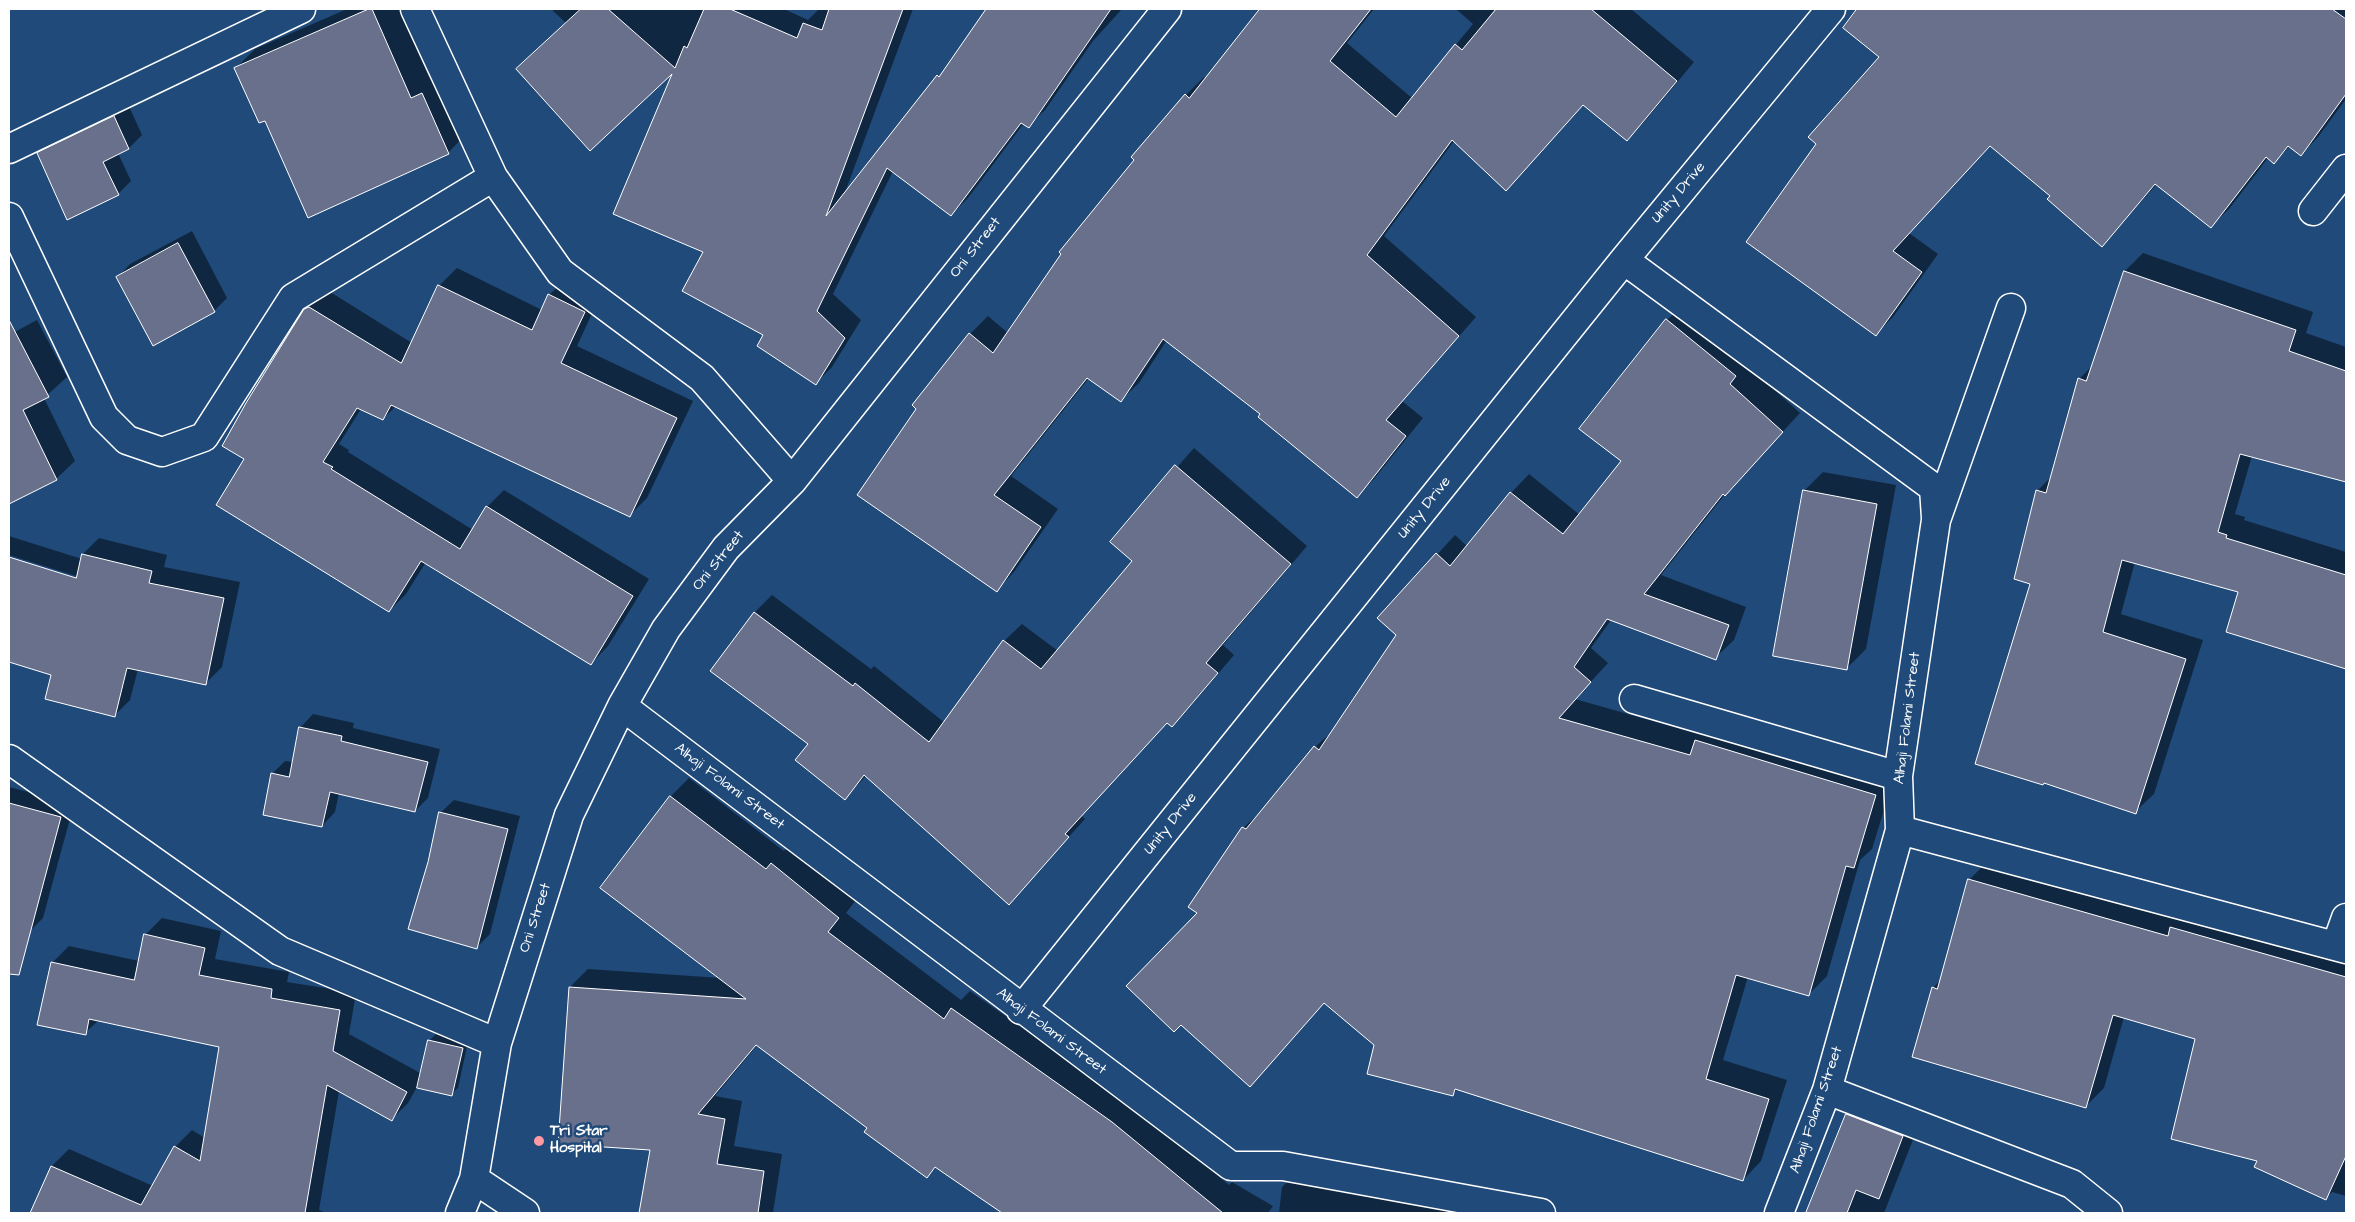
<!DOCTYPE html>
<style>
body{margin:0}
#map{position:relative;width:2355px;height:1222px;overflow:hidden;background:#1f4a7a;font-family:"Architects Daughter",sans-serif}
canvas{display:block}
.frame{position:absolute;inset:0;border:10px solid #fff;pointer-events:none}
</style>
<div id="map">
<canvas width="2355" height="1222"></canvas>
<div class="frame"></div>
</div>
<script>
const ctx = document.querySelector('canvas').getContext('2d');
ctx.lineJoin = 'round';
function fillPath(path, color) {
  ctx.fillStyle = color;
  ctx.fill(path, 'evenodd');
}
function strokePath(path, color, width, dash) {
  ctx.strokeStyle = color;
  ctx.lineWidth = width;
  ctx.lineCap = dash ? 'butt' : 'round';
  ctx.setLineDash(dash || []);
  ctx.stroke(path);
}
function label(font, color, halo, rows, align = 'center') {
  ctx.font = font + ' "Architects Daughter",sans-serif';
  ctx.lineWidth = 5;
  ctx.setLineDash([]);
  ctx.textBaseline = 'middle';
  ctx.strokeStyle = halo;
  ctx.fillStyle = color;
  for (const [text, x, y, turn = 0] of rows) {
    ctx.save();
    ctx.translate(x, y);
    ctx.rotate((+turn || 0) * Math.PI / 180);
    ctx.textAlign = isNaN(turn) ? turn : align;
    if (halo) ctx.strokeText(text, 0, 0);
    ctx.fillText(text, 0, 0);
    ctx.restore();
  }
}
fillPath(new Path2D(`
 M 347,9 L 399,9 L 430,79 L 441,74 L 467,133 L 448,153 L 266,119 L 236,68 L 255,49 Z
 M 555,9 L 784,9 L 808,20 L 819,9 L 830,11 L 830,9 L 913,9 L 844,195 L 949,65 L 987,9 L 1122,9 L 1093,41 L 1045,110 L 1028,126 L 1024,123 L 968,198 L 951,215 L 893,171 L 833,294 L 861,320 L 832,367 L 816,383 L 764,334 L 705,251 L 676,69 L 566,23 L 553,11 Z
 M 1262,9 L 1374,9 L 1347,43 L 1412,98 L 1473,24 L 1456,9 L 1631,9 L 1694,62 L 1644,122 L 1627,140 L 1584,104 L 1506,189 L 1454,141 L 1384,236 L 1476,317 L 1402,401 L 1423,418 L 1374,479 L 1357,496 L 1262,414 L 1167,340 L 1139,383 L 1121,400 L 1089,378 L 1011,476 L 1058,509 L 1014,572 L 997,590 L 970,334 L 988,316 L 1008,333 L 1186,95 L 1204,77 L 1205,79 Z
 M 1859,9 L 2346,9 L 2346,99 L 2318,137 L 2301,155 L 2290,146 L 2274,162 L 2268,158 L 2229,209 L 2211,226 L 2157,184 L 2102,245 L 2051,196 L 1991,145 L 1909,233 L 1938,254 L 1893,317 L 1876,334 L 1881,57 L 1844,27 Z
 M 128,104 L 142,135 L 129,148 L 118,153 L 131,181 L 118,194 L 38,153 L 51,140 Z
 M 192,231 L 227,298 L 214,311 L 117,278 L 130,264 Z
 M 2143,253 L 2313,312 L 2306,333 L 2346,347 L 2346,480 L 2252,456 L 2235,514 L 2245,517 L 2244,520 L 2346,552 L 2346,667 L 2227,631 L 2239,591 L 2135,562 L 2121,614 L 2203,640 L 2154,794 L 2135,812 L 2045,782 L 2043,784 L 2032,583 L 2037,491 L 2052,476 L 2079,379 L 2092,366 L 2125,271 Z
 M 457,268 L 542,310 L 549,295 L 567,278 L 601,294 L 577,346 L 693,401 L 647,498 L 630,515 L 396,406 L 383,419 L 361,409 L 339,444 L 349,450 L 348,452 L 473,530 L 487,507 L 504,490 L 649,579 L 608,646 L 591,664 L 426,562 L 406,594 L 389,611 L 246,458 L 305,310 L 323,293 L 327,290 L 412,343 L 439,286 Z
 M 1686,302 L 1747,365 L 1800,413 L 1726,493 L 1661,575 L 1746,607 L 1734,640 L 1715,658 L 1611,620 L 1591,648 L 1608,663 L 1575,699 L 1702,735 L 1715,722 L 1894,777 L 1872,849 L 1860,860 L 1827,976 L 1808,995 L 1748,977 L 1723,1060 L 1787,1080 L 1761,1161 L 1743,1180 L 1458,1089 L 1452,1095 L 1376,1044 L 1325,1002 L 1250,1085 L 1199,913 L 1243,828 L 1263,810 L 1315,747 L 1334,730 L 1398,635 L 1379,618 L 1455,535 L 1468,547 L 1511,493 L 1529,474 L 1580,515 L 1622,461 L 1581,429 L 1667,320 Z
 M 37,320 L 67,377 L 44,398 L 75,461 L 56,479 L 9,503 L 9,335 Z
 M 1194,448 L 1307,546 L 1223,645 L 1234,655 L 1189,708 L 1172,726 L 1168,722 L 1081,815 L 1085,819 L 1009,903 L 866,776 L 845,798 L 809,744 L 712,670 L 755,612 L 772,595 L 871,669 L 874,666 L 945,723 L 1004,641 L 1022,624 L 1058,651 L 1134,561 L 1111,542 Z
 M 1823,472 L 1896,485 L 1866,649 L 1847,668 L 1804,491 Z
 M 9,536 L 82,559 L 83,554 L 99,538 L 167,555 L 164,567 L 240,582 L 222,667 L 206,683 L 138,669 L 130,700 L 114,716 L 52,674 L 9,661 L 9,558 L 81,581 L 82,578 L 9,555 Z
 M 313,714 L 354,723 L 353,728 L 440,749 L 428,798 L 415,811 L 339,793 L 335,812 L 322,826 L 272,774 L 285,761 L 293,762 L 300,728 Z
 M 689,778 L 784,851 L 790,845 L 856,900 L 846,913 L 961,1000 L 970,991 L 1130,1104 L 1229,1185 L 1232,1182 L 1273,1206 L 1268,1213 L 1005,1213 L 936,1167 L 927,1176 L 868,1128 L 758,1044 L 715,1096 L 742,1101 L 734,1146 L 782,1154 L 773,1213 L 640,1213 L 652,1148 L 570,987 L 588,969 L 721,978 L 602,887 L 671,796 Z
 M 9,787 L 74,804 L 43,918 L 30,931 L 9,926 Z
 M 454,800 L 520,816 L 490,934 L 476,948 L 440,813 Z
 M 1987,862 L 2346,955 L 2346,1196 L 2332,1192 L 2326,1198 L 2259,1160 L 2197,1038 L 2124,1017 L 2104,1088 L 2086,1106 L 1933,988 L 1941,979 L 1969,880 Z
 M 162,918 L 221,931 L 215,959 L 289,972 L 287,982 L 356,993 L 349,1034 L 422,1074 L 430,1040 L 436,1034 L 468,1042 L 458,1088 L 451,1094 L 417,1087 L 408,1103 L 392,1119 L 339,1091 L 319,1210 L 326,1213 L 32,1213 L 52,1166 L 69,1149 L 153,1186 L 175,1147 L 192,1130 L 205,1138 L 221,1046 L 99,1020 L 85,1033 L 52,963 L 69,946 L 139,961 L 145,935 Z
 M 1866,1095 L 1922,1117 L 1884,1213 L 1808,1213 L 1847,1115 Z
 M 1301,1168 L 1531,1213 L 1279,1213 L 1282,1187 Z`), '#0007');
const building = new Path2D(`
 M 369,9 L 372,9 L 411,98 L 422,93 L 449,154 L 308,218 L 265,121 L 259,123 L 234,68 Z
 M 581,9 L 608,9 L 675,68 L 684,46 L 687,48 L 704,9 L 730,9 L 797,38 L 803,23 L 822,30 L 829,9 L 903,9 L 826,216 L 937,75 L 939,77 L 986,9 L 1111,9 L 1029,128 L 1021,123 L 951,216 L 887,168 L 817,311 L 845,338 L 816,385 L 757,346 L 763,335 L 682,291 L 703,252 L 613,214 L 672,74 L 590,151 L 516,69 Z
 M 1260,9 L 1371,9 L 1330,61 L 1396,117 L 1455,44 L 1462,50 L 1496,9 L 1591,9 L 1677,81 L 1627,141 L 1583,105 L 1506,191 L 1452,140 L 1367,255 L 1459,336 L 1386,420 L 1406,436 L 1357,498 L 1258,417 L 1260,414 L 1163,339 L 1121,402 L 1087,378 L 994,495 L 1041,527 L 997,592 L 857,495 L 916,409 L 912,405 L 969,333 L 993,353 L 1061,254 L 1059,252 L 1134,160 L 1131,157 L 1185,94 L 1189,98 Z
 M 1857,9 L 2332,9 L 2346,19 L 2346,94 L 2301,156 L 2288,146 L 2274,164 L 2266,157 L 2211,228 L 2155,184 L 2102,247 L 2047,199 L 2050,196 L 1990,146 L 1893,251 L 1922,272 L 1876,336 L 1746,242 L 1816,144 L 1808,137 L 1879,57 L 1843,28 Z
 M 114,116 L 129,149 L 103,162 L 119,195 L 67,220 L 37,153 Z
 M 178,243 L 215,312 L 153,346 L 116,277 Z
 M 2124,271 L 2296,330 L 2289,351 L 2346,371 L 2346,482 L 2240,454 L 2218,532 L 2227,535 L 2226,538 L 2346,575 L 2346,669 L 2226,632 L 2238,592 L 2122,560 L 2103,632 L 2186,659 L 2136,814 L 2044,783 L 2043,785 L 1975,764 L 2030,584 L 2014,579 L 2036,490 L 2046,493 L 2078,378 L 2086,381 Z
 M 438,285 L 532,330 L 548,294 L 585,312 L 561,363 L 677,418 L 630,517 L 391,405 L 383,420 L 357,408 L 323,462 L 333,467 L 331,469 L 460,549 L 486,506 L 633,596 L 591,665 L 421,561 L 389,612 L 216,505 L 244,459 L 222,446 L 246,403 L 304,309 L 309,307 L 401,363 Z
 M 1666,319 L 1736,376 L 1730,384 L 1783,432 L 1725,496 L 1723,494 L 1644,594 L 1729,625 L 1716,660 L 1607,619 L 1574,667 L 1591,682 L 1559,718 L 1690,755 L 1695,740 L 1876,795 L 1854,868 L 1846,866 L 1809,996 L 1736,975 L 1706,1079 L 1769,1099 L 1743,1181 L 1455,1089 L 1453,1096 L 1367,1074 L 1374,1045 L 1324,1003 L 1250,1087 L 1181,1025 L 1174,1032 L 1126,986 L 1197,913 L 1188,907 L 1242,827 L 1246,829 L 1314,746 L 1319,750 L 1396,635 L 1377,618 L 1436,553 L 1450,566 L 1510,492 L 1563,534 L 1621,461 L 1579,429 Z
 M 9,320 L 49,397 L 23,410 L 57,480 L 9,504 Z
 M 1175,465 L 1291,564 L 1206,663 L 1218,673 L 1172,727 L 1167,723 L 1065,834 L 1069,837 L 1009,905 L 864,775 L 845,800 L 795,760 L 808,744 L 710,671 L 754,612 L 853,686 L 855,683 L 929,742 L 1003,640 L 1041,669 L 1132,561 L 1110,542 Z
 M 1803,490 L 1877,504 L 1847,670 L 1773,656 Z
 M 82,554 L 152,571 L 149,583 L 224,598 L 206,685 L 127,668 L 115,717 L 45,699 L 51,675 L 9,662 L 9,557 L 76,578 Z
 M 299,727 L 342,736 L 341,741 L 428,762 L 415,812 L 330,792 L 322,827 L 263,815 L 271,773 L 289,777 Z
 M 670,796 L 766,869 L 771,863 L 839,918 L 828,932 L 944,1019 L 951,1008 L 1112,1122 L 1223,1213 L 1002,1213 L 935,1167 L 927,1178 L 864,1132 L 867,1128 L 756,1045 L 698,1114 L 725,1119 L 717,1164 L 764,1171 L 758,1213 L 639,1213 L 650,1150 L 558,1144 L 569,987 L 746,999 L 600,888 Z
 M 9,803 L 61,817 L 19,975 L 9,974 Z
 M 439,812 L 508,829 L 477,949 L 408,929 L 428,862 Z
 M 1968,879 L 2168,936 L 2170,927 L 2346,977 L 2346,1156 L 2326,1200 L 2254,1167 L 2257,1161 L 2171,1139 L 2195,1039 L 2113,1015 L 2086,1108 L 1912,1057 L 1932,987 L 1937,989 Z
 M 144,934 L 205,948 L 199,975 L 272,989 L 271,998 L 340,1010 L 333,1051 L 407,1092 L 392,1121 L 327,1085 L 305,1213 L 30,1213 L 51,1166 L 141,1205 L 174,1146 L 200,1161 L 219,1047 L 89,1019 L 86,1035 L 37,1025 L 51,962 L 134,980 Z
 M 428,1040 L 463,1048 L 452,1096 L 417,1088 Z
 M 1846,1114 L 1903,1136 L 1879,1199 L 1856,1190 L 1847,1213 L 1806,1213 Z`);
fillPath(building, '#69708c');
strokePath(building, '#fff', 1);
const minor = new Path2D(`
 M 415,9 L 493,177 L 560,272 L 702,378 L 792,481
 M 9,149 L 301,9
 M 2313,211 L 2346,169
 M 9,217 L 104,417 L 127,440 L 162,452 L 204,437 L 293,298 L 493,177
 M 1624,260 L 1934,488 L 1936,518
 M 1634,699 L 1898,776
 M 622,706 L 1231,1166 L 1283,1166 L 1541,1213
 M 9,759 L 280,951 L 497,1043
 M 1900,830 L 2346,949
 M 2336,946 L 2346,918
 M 1021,1010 L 1624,260 L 1831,9
 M 1827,1090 L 2072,1184 L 2108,1213
 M 474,1179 L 525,1213
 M 460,1213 L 474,1179 L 497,1043 L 569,815 L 622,706 L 666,629 L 726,548 L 792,481 L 1167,9
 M 1779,1213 L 1827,1090 L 1900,830 L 1898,776 L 1936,520 L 2011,308`);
strokePath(minor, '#fff', 31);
strokePath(minor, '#1f4a7a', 28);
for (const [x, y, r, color] of [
 [539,1141,6,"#ff9aa2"]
]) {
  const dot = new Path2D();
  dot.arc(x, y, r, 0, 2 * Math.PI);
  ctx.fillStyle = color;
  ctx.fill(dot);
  strokePath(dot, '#1f4a7a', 2);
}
label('15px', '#fff', '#1f4a7a', [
 ["Unity Drive",1679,193,-50],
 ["Oni Street",976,248,-52],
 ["Unity Drive",1425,508,-51],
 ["Oni Street",719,561,-51],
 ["Alhaji Folami Street",1908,718,-83],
 ["Alhaji Folami Street",729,787,37],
 ["Unity Drive",1171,824,-51],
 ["Oni Street",536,918,-72],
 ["Alhaji Folami Street",1051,1032,37],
 ["Alhaji Folami Street",1817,1110,-71]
]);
label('bold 15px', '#fff', '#1f4a7a', [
 ["Tri Star",550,1132],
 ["Hospital",550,1149]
], 'left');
</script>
